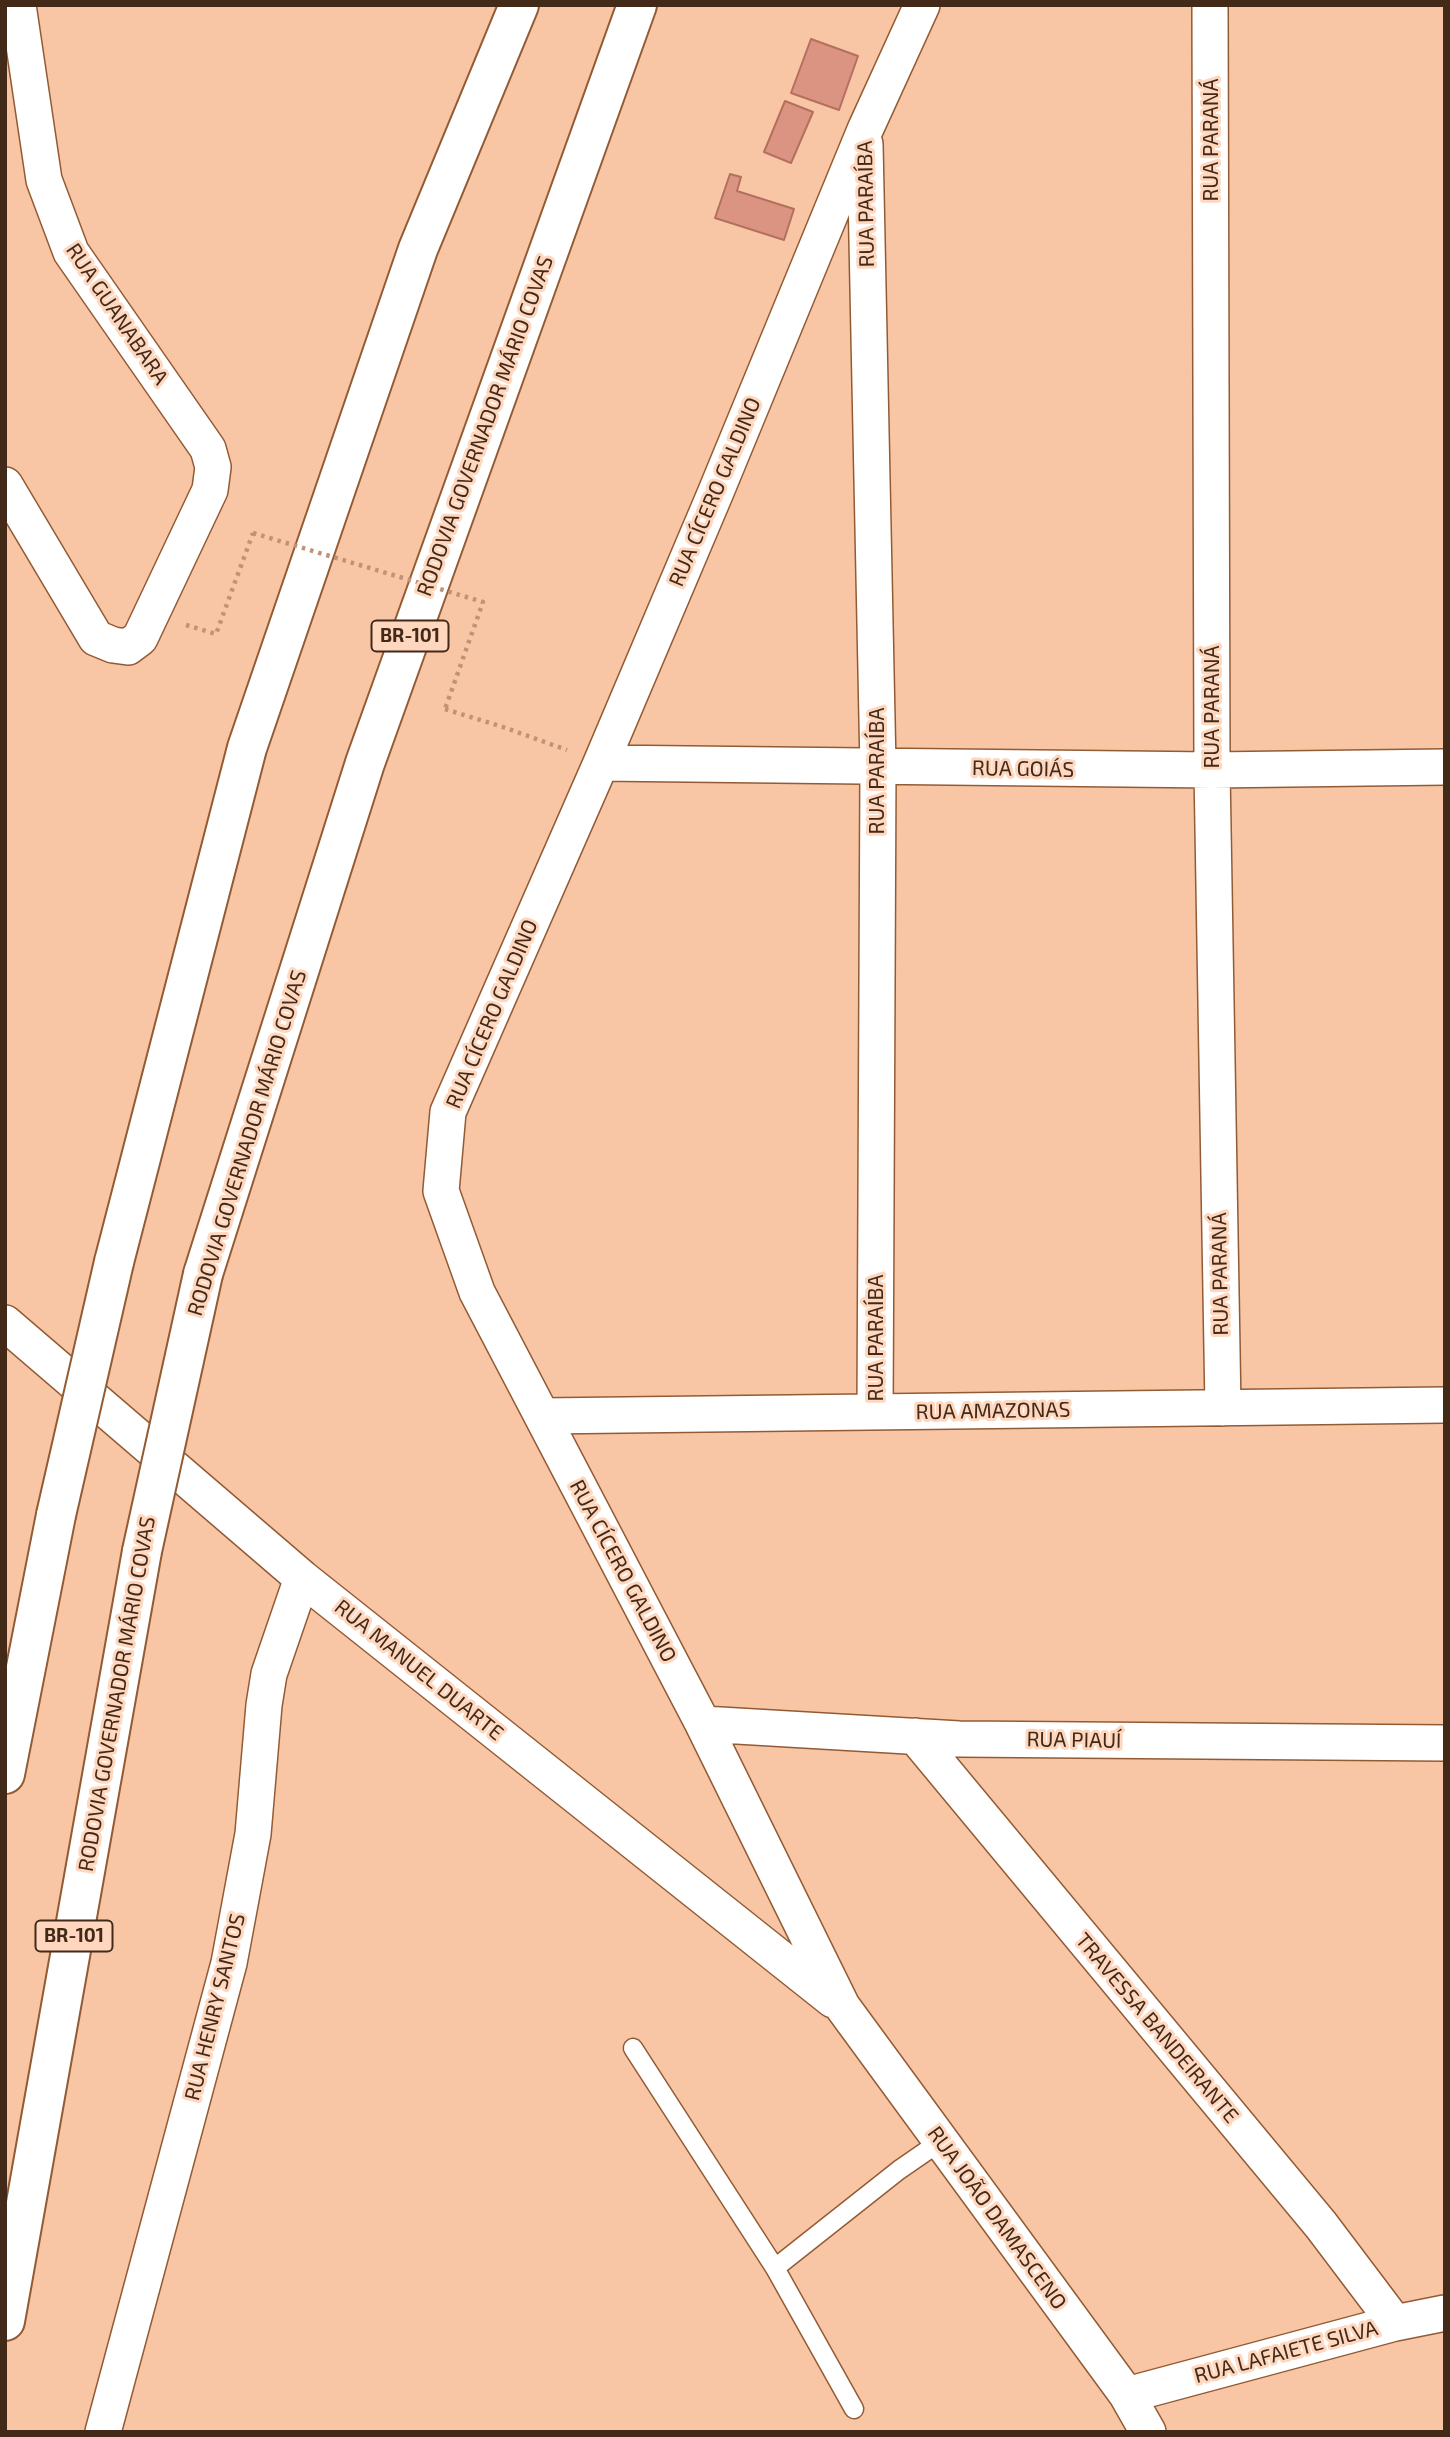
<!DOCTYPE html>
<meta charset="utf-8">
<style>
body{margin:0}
#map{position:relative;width:1450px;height:2437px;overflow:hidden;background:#f9c6a5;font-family:"Exo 2",sans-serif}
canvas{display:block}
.frame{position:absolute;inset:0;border:7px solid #422918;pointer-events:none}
</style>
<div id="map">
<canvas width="1450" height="2437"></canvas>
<div class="frame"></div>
</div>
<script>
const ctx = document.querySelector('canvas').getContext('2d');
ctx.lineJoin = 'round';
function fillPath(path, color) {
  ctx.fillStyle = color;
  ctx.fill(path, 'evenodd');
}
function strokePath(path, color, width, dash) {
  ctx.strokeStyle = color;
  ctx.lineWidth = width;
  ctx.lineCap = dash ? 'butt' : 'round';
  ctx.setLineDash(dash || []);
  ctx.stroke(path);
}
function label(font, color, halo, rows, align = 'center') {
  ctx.font = font + ' "Exo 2",sans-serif';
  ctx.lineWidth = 6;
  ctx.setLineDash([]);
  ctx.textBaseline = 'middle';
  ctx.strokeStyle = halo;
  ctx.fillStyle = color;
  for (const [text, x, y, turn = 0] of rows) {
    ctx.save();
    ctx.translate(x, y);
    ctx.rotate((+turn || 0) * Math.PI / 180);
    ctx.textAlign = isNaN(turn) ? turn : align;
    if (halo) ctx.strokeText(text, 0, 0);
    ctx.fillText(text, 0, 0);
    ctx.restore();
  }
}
const building = new Path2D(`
 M 811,39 L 858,56 L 839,110 L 791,93 Z
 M 785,101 L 813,112 L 791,163 L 764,152 Z
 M 730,174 L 741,177 L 737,191 L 794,209 L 784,240 L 715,218 Z`);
fillPath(building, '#dc9482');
strokePath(building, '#b4705f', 2);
const lane = new Path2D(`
 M 633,2048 L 775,2268 L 854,2409
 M 775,2268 L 899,2170 L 941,2141`);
const street = new Path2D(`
 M 922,5 L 865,130 L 715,494 L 601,763 L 448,1112 L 441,1191 L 477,1292 L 703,1724 L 842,2006 L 1127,2395 L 1148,2432
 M 1210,5 L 1212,770 L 1223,1408
 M 865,144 L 878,767 L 875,1412
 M 5,485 L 96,638 L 113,645 L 128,647 L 140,638 L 210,490 L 213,467 L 208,449 L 71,252 L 44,180 L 18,5
 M 601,763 L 1212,770 L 1445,767
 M 5,1323 L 302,1578 L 833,2000
 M 542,1416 L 1445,1405
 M 703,1724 L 959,1739 L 1445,1743
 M 915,1736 L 1321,2225 L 1395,2323
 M 1127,2395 L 1395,2323 L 1445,2313
 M 103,2432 L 229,1963 L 253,1834 L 264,1705 L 269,1674 L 302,1578`);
const highway = new Path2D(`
 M 114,1262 L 247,748 L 418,249 L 519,5
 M 203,1274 L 365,763 L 637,5
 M 5,1774 L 56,1515
 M 5,2321 L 142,1551`);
strokePath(lane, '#935b34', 21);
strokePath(street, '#935b34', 38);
strokePath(highway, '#935b34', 42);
strokePath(new Path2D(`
 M 186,625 L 216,634 L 253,533
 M 445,709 L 503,727 L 567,750`), '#be9377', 4.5, [3.5, 5]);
strokePath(lane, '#fff', 18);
strokePath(street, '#fff', 35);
strokePath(highway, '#fff', 38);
const highwayBridge = new Path2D(`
 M 56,1515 L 114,1262
 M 142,1551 L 203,1274`);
strokePath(highwayBridge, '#935b34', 42, []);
strokePath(new Path2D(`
 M 253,533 L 483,602 L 445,709`), '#be9377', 4.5, [3.5, 5]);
strokePath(highwayBridge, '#fff', 38);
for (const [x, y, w] of [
 [410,636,77],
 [74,1936,77]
]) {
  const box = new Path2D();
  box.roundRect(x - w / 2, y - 15.5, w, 31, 5);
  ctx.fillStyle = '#fed7be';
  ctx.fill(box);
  strokePath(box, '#422918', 2);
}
label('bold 19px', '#422918', null, [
 ["BR-101",410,636],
 ["BR-101",74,1936]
]);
label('21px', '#422918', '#fed7be', [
 ["RUA PARANÁ",1211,140,-90],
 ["RUA PARAÍBA",866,204,-91],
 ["RUA GUANABARA",117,314,56],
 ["RODOVIA GOVERNADOR MÁRIO COVAS",485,426,-70],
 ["RUA CÍCERO GALDINO",715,492,-67],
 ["RUA PARANÁ",1212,707,-90],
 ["RUA GOIÁS",1023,769,1],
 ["RUA PARAÍBA",877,771,-90],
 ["RUA CÍCERO GALDINO",492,1014,-67],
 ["RODOVIA GOVERNADOR MÁRIO COVAS",247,1143,-73],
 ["RUA PARANÁ",1220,1274,-91],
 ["RUA PARAÍBA",876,1338,-90],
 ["RUA AMAZONAS",993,1411,-1],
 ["RUA CÍCERO GALDINO",623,1571,62],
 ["RUA MANUEL DUARTE",419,1670,39],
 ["RODOVIA GOVERNADOR MÁRIO COVAS",117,1694,-80],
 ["RUA PIAUÍ",1074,1740,1],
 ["RUA HENRY SANTOS",215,2007,-76],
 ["TRAVESSA BANDEIRANTE",1157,2028,50],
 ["RUA JOÃO DAMASCENO",997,2218,54],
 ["RUA LAFAIETE SILVA",1286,2352,-15]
]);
</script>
